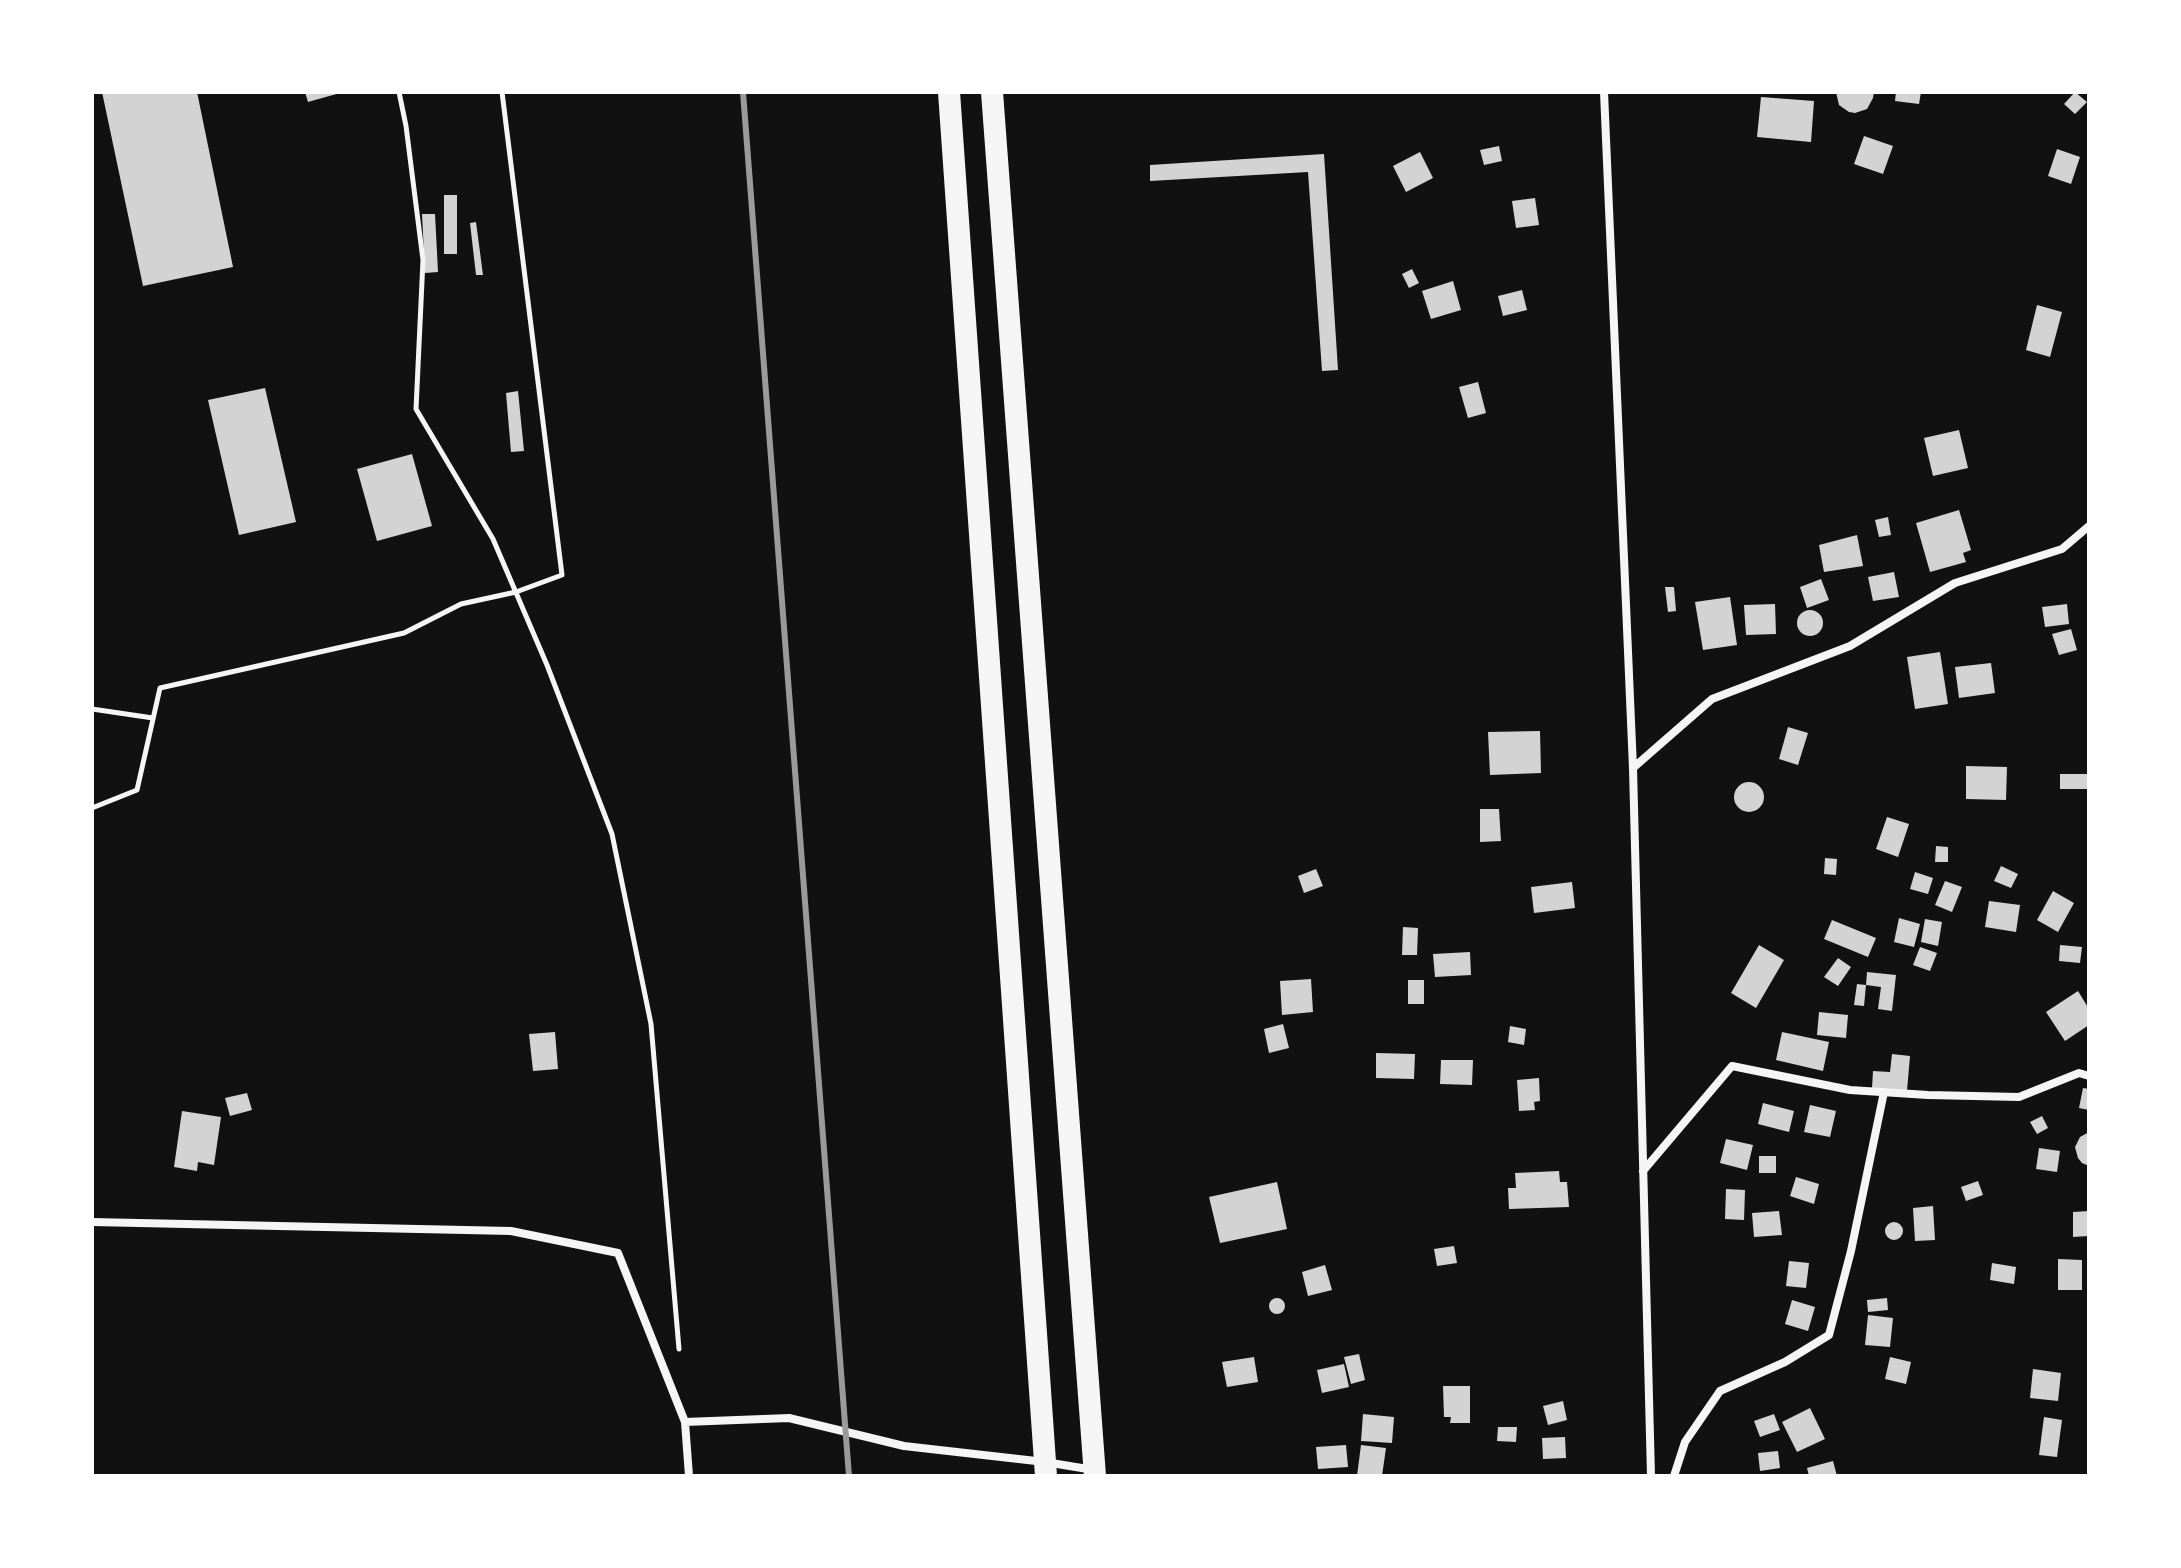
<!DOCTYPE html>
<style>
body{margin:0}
#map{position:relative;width:2181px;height:1568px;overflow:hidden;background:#111;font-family:"Nunito Sans",sans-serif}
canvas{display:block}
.frame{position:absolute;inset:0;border:94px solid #fff;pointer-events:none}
</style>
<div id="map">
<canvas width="2181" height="1568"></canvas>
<div class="frame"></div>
</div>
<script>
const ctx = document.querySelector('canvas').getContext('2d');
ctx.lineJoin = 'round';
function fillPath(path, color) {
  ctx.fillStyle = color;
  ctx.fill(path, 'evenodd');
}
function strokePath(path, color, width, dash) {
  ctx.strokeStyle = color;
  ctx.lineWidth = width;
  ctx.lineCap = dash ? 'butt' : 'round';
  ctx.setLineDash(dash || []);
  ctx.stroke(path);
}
fillPath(new Path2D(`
 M 102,92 L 197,92 L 233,267 L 143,286 Z
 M 305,92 L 340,92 L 340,93 L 308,102 Z
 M 1836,92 L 1874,92 L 1873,98 L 1867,109 L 1855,113 L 1849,112 L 1839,105 Z
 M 1896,92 L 1921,92 L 1919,104 L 1895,101 Z
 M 2075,92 L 2087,102 L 2075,114 L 2064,104 Z
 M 1761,97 L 1814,101 L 1811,142 L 1757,137 Z
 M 1864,136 L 1893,146 L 1883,174 L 1854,164 Z
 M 1499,146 L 1502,161 L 1484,165 L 1480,150 Z
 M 2057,149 L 2080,157 L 2071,184 L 2048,176 Z
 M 1420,152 L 1433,178 L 1406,192 L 1393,166 Z
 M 1324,154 L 1338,370 L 1322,371 L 1308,172 L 1150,181 L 1150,165 Z
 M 444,195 L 457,195 L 457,254 L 444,254 Z
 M 1535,198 L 1539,225 L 1516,228 L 1512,201 Z
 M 422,214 L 435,214 L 438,272 L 425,273 Z
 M 476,222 L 483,275 L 476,275 L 470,223 Z
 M 1412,269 L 1419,283 L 1409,288 L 1402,274 Z
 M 1453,281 L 1461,310 L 1431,319 L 1422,291 Z
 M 1522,290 L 1527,310 L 1503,316 L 1498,296 Z
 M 2037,305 L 2062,312 L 2050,357 L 2026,350 Z
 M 1478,382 L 1486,413 L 1468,418 L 1459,387 Z
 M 265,388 L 296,522 L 239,535 L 208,400 Z
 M 518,391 L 524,451 L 511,452 L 506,393 Z
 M 1959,430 L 1968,468 L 1933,476 L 1924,438 Z
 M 412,454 L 432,526 L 377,541 L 357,469 Z
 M 1959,510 L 1971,550 L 1963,553 L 1966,562 L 1930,572 L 1916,523 Z
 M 1888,517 L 1891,535 L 1879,537 L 1875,520 Z
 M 1857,535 L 1863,566 L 1824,572 L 1819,545 Z
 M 1894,572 L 1899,597 L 1873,601 L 1868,577 Z
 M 1821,579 L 1829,600 L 1807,608 L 1800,587 Z
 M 1665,587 L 1674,587 L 1676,611 L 1668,612 Z
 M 1730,597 L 1737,645 L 1703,650 L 1695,602 Z
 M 1775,604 L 1776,634 L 1746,635 L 1744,605 Z
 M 2067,604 L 2069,624 L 2045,627 L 2042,607 Z
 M1797 623a13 13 0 1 1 26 0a13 13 0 1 1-26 0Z
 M 2071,629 L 2077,650 L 2059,655 L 2052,634 Z
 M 1940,652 L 1948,704 L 1915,709 L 1907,657 Z
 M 1991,663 L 1995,693 L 1959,698 L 1955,667 Z
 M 1788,727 L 1808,733 L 1798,765 L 1779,759 Z
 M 1540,731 L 1541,773 L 1490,775 L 1488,732 Z
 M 1966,766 L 2007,767 L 2006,800 L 1966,799 Z
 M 2060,774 L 2088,774 L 2089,789 L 2060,789 Z
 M1734 797a15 15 0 1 1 30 0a15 15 0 1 1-30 0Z
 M 1480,809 L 1499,809 L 1501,841 L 1480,842 Z
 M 1887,817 L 1909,824 L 1898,857 L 1876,849 Z
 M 1936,846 L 1948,847 L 1948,862 L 1935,862 Z
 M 1825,858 L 1837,859 L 1836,875 L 1824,874 Z
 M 2001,866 L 2018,874 L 2011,888 L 1994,881 Z
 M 1316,869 L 1323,886 L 1304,893 L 1298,876 Z
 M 1915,872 L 1933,878 L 1928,894 L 1910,889 Z
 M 1945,881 L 1962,887 L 1952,912 L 1935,905 Z
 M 1572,882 L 1575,908 L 1534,913 L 1531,887 Z
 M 2053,891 L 2074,903 L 2058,932 L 2037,920 Z
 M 1989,901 L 2020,905 L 2016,932 L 1985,927 Z
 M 1899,918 L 1920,924 L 1914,947 L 1894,942 Z
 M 1925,919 L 1942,922 L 1938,946 L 1921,942 Z
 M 1832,920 L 1876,938 L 1868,957 L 1824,939 Z
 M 1403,927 L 1418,928 L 1417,955 L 1402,955 Z
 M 1759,945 L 1784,960 L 1756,1008 L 1731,993 Z
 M 2060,945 L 2082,947 L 2080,963 L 2059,961 Z
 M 1920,947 L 1937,953 L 1930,971 L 1913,965 Z
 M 1470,952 L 1471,975 L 1435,977 L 1433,954 Z
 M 1838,958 L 1851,967 L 1838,986 L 1824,977 Z
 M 1867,972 L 1896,975 L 1892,1011 L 1878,1009 L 1881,987 L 1866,985 Z
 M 1311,979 L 1313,1012 L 1282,1015 L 1280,981 Z
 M 1408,980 L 1424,980 L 1424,1004 L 1408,1004 Z
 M 1857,984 L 1866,985 L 1864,1006 L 1854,1005 Z
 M 2078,991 L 2089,1009 L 2089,1025 L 2065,1041 L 2046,1012 Z
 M 1819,1012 L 1848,1015 L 1846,1038 L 1817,1035 Z
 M 1283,1024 L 1289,1048 L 1269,1053 L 1264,1029 Z
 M 1510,1026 L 1526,1029 L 1524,1045 L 1508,1042 Z
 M 555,1032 L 558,1069 L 533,1071 L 529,1034 Z
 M 1782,1032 L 1829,1042 L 1823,1071 L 1776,1060 Z
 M 1376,1053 L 1415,1054 L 1414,1079 L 1376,1078 Z
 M 1892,1054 L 1910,1056 L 1907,1091 L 1872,1088 L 1873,1071 L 1890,1072 Z
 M 1441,1060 L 1473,1060 L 1472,1085 L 1440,1084 Z
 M 1539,1078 L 1540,1101 L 1534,1102 L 1535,1110 L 1519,1111 L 1517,1080 Z
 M 2083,1088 L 2089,1089 L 2089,1110 L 2079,1108 Z
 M 247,1093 L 252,1110 L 230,1116 L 225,1098 Z
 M 1763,1103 L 1794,1111 L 1789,1132 L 1758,1124 Z
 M 1810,1105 L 1836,1111 L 1830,1137 L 1804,1132 Z
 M 182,1111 L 221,1117 L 214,1165 L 198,1162 L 197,1171 L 174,1167 Z
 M 2042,1116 L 2048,1128 L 2037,1134 L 2030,1122 Z
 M 2089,1132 L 2089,1166 L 2082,1163 L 2078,1158 L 2075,1147 L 2080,1137 Z
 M 1726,1139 L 1753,1145 L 1747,1170 L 1720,1163 Z
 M 2039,1148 L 2060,1151 L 2057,1172 L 2036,1169 Z
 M 1759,1156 L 1776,1156 L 1776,1173 L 1759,1173 Z
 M 1559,1171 L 1560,1182 L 1567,1182 L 1569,1207 L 1509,1209 L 1508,1188 L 1516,1188 L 1515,1173 Z
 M 1796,1177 L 1819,1184 L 1814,1204 L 1790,1196 Z
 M 1978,1181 L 1983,1195 L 1966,1201 L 1961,1187 Z
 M 1277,1182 L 1287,1229 L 1220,1243 L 1209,1197 Z
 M 1726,1189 L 1745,1190 L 1744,1220 L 1725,1219 Z
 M 1933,1206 L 1935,1240 L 1915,1241 L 1913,1208 Z
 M 1779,1211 L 1782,1235 L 1754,1237 L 1752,1213 Z
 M 2089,1211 L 2089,1236 L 2073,1237 L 2073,1212 Z
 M1885 1231a9 9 0 1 1 18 0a9 9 0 1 1-18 0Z
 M 1454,1246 L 1457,1263 L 1437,1266 L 1434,1249 Z
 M 2058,1259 L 2082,1260 L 2082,1290 L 2058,1290 Z
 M 1789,1261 L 1809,1263 L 1806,1288 L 1786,1286 Z
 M 1992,1263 L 2016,1267 L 2014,1284 L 1990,1280 Z
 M 1325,1265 L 1332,1290 L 1308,1296 L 1302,1272 Z
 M 1887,1298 L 1888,1310 L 1868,1312 L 1867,1300 Z
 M1269 1306a8 8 0 1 1 16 0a8 8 0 1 1-16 0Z
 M 1792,1300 L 1815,1307 L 1808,1331 L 1785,1324 Z
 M 1868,1315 L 1893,1318 L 1890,1347 L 1865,1345 Z
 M 1359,1354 L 1365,1380 L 1351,1384 L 1344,1357 Z
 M 1254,1357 L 1258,1382 L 1227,1387 L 1222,1362 Z
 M 1890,1357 L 1911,1362 L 1906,1384 L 1885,1379 Z
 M 1344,1364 L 1349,1387 L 1322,1393 L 1317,1370 Z
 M 2033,1369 L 2061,1373 L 2058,1401 L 2030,1398 Z
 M 1443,1386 L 1470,1386 L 1470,1423 L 1450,1423 L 1451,1417 L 1444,1417 Z
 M 1563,1401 L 1567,1420 L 1548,1425 L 1543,1406 Z
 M 1810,1408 L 1825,1439 L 1797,1452 L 1782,1422 Z
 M 1363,1414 L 1394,1417 L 1392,1443 L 1361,1441 Z
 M 1774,1414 L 1780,1430 L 1760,1437 L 1754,1421 Z
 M 2044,1417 L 2062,1420 L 2057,1457 L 2039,1455 Z
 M 1498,1427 L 1517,1427 L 1516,1442 L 1497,1441 Z
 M 1565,1437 L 1566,1458 L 1543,1459 L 1542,1438 Z
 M 1346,1445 L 1348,1467 L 1318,1469 L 1316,1447 Z
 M 1361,1445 L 1386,1448 L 1382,1476 L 1357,1476 Z
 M 1778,1451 L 1780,1468 L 1760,1471 L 1758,1453 Z
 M 1833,1461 L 1837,1476 L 1809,1476 L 1807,1468 Z`), '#d3d3d3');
strokePath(new Path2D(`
 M 399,92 L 406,126 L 423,260 L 416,409 L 493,539 L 547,665 L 612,834 L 651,1024 L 679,1349
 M 92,709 L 153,718
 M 92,808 L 137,790 L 160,688 L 404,633 L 461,604 L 516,592 L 562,575 L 502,92`), '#f5f5f5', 5);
strokePath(new Path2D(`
 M 1604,92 L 1633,768 L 1651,1476
 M 1633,768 L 1712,699 L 1850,646 L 1955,583 L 2062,549 L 2089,526
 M 1643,1171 L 1732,1066 L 1850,1090 L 1928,1095 L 2019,1097 L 2079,1073 L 2089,1076
 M 92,1222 L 511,1231 L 618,1253 L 685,1422 L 689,1476
 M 685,1422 L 789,1418 L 904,1446 L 1045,1462 L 1094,1470
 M 1674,1476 L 1685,1442 L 1720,1391 L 1785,1362 L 1829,1335 L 1851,1251 L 1884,1092`), '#f5f5f5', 8);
strokePath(new Path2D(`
 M 949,92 L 1046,1476
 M 992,92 L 1095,1476`), '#f5f5f5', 22);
strokePath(new Path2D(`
 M 743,92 L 849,1476`), '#9a9a9a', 6);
</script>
